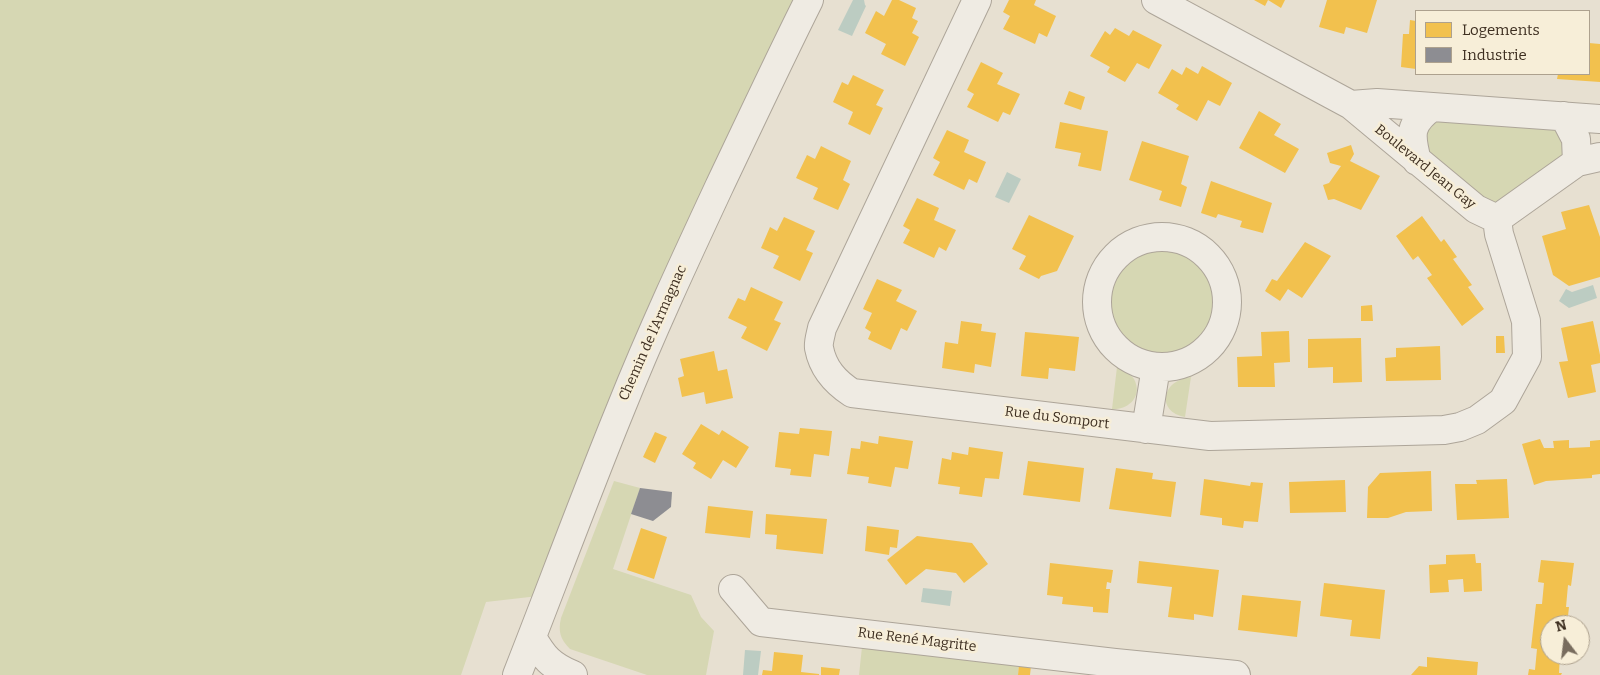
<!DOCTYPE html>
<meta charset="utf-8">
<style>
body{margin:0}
#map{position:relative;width:1600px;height:675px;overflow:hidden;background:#e7e0d1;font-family:Bitter,serif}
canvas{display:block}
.legend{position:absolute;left:1415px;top:10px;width:175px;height:65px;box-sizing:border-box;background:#f7eed8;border:1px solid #ada18e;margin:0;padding:6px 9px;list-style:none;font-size:15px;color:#3d2e20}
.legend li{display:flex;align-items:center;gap:10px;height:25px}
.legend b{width:25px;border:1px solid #ada18e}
.north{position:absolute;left:1540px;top:615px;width:50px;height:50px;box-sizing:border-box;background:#f7eed8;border:1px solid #ada18e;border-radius:50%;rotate:345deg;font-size:14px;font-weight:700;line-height:20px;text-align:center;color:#3d2e20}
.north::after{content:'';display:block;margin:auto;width:18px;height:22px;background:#786c5e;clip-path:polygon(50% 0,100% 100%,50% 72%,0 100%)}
</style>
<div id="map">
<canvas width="1600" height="675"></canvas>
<ul class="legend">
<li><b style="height:14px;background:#f2c14e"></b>Logements</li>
<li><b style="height:14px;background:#8d8d92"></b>Industrie</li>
</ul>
<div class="north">N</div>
</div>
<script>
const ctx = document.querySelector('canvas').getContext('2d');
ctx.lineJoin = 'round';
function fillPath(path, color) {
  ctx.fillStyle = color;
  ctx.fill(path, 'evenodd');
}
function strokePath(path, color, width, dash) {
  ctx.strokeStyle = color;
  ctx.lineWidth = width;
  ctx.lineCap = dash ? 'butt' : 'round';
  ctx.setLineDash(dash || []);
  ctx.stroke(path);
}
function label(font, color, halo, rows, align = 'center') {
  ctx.font = font + ' Bitter,serif';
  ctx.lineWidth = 5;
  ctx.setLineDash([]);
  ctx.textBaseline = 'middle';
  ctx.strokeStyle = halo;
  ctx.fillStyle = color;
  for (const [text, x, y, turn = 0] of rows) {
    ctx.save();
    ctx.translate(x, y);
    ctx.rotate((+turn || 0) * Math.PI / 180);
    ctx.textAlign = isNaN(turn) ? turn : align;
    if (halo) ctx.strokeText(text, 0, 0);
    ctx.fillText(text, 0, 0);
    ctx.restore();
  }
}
fillPath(new Path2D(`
 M 0,0 L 809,0 L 547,595 L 486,602 L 461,675 L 0,675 Z
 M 1440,118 L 1551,125 L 1560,131 L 1567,151 L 1561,163 L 1498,204 L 1487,204 L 1427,155 L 1423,132 Z
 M1108 302a55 55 0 1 1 110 0a55 55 0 1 1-110 0Z
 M 1117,367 C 1122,371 1131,374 1134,379 C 1143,396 1129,410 1112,409 Z
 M 1191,377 L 1185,417 C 1156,412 1161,380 1191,377 Z
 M 614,481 L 640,488 L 613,569 L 691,595 L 701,617 L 714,631 L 706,675 L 647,675 L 570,649 C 560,639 558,631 561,618 Z
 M 862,647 L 1019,664 L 1018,675 L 859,675 Z`), '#d6d7b3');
fillPath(new Path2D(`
 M 853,0 L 864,0 L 865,5 L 866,6 L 852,36 L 838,30 Z
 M 1007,172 L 1021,179 L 1009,203 L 995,197 Z
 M 1593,285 L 1597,298 L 1569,308 L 1559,301 L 1566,289 L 1572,292 Z
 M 923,588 L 952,591 L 950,606 L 921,602 Z
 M 745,650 L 761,651 L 758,675 L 743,675 Z`), '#bcccc2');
fillPath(new Path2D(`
 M 892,0 L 899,0 L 916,8 L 912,18 L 918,21 L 912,33 L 919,37 L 905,66 L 881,54 L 886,44 L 865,33 L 876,11 L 884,16 Z
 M 1009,0 L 1036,0 L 1034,5 L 1056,16 L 1047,37 L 1039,33 L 1035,44 L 1003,29 L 1010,16 L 1003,12 Z
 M 1254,0 L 1285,0 L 1281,8 L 1268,0 L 1265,6 Z
 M 1327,0 L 1377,0 L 1367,33 L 1346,27 L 1344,34 L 1319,27 Z
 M 1410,20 L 1416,21 L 1416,69 L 1401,67 L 1403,34 L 1409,34 Z
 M 1115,28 L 1129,36 L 1133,30 L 1162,45 L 1149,69 L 1137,63 L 1125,82 L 1107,72 L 1110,67 L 1090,56 L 1105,31 L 1110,35 Z
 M 1589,43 L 1600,44 L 1600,82 L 1557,79 L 1558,74 L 1589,74 Z
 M 981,62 L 1003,73 L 997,84 L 1020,94 L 1010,115 L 1003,112 L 998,122 L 967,107 L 974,94 L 967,90 Z
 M 1202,66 L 1232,83 L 1220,106 L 1208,100 L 1197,121 L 1176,109 L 1179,105 L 1158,93 L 1172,69 L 1182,75 L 1186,67 L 1198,74 Z
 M 853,75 L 884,90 L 876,105 L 883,108 L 870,135 L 848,124 L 853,112 L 833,102 L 842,82 L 848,85 Z
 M 1069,91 L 1085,97 L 1081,110 L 1064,104 Z
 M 1259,111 L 1281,124 L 1274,135 L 1299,149 L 1285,173 L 1239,148 Z
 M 1060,122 L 1108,131 L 1101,171 L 1078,166 L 1081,153 L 1055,148 Z
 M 947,130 L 969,140 L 964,152 L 986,162 L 977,183 L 969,179 L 964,190 L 933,175 L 940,162 L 933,158 Z
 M 1142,141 L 1189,156 L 1181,184 L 1187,187 L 1181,207 L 1159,200 L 1162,191 L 1129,180 Z
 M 1351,145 L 1354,154 L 1350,161 L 1380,176 L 1361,210 L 1334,199 L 1328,200 L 1323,185 L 1329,183 L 1341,166 L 1330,163 L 1327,153 Z
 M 821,146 L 851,161 L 843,180 L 850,184 L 838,210 L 813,199 L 818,188 L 796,178 L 807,155 L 815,159 Z
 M 1211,181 L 1272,203 L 1263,233 L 1240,227 L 1242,221 L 1218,214 L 1216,218 L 1201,213 Z
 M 917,198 L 939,208 L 934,220 L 956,230 L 946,251 L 939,247 L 934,258 L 903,243 L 910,230 L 903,226 Z
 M 1589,205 L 1600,237 L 1600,277 L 1569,286 L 1553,275 L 1542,236 L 1566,229 L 1561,212 Z
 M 1029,215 L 1074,236 L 1057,271 L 1041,276 L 1039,279 L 1019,269 L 1026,256 L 1012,249 Z
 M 1422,216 L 1441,242 L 1444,239 L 1457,257 L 1453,259 L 1472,285 L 1468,287 L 1484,309 L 1462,326 L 1427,278 L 1432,275 L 1418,256 L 1413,260 L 1396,236 Z
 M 784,217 L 815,231 L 806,250 L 813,253 L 800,281 L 773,268 L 779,256 L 761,248 L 770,227 L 777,231 Z
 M 1305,242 L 1331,256 L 1302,298 L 1288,289 L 1280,301 L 1265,291 L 1272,279 L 1277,281 Z
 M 877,279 L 902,290 L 896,301 L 917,311 L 907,331 L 901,328 L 891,350 L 868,339 L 871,332 L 865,328 L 872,313 L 863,309 Z
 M 751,287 L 783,302 L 774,320 L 781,323 L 767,351 L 741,338 L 747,327 L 728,318 L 738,298 L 745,301 Z
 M 1372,305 L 1373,321 L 1361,321 L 1361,306 Z
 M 961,321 L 982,324 L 981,331 L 996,333 L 991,367 L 975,364 L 974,373 L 942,368 L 945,342 L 958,344 Z
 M 1593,321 L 1600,355 L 1600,363 L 1591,365 L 1596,392 L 1568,398 L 1559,362 L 1568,361 L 1561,328 Z
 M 1289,331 L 1290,362 L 1274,363 L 1275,387 L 1238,387 L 1237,357 L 1262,356 L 1261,332 Z
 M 1025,332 L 1079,337 L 1075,371 L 1049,368 L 1048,379 L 1021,376 Z
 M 1496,336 L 1504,336 L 1505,353 L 1496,353 Z
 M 1361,338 L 1362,382 L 1333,383 L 1333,367 L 1308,368 L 1308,339 Z
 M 1440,346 L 1441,380 L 1386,381 L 1385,358 L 1396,357 L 1396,348 Z
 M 714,351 L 718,371 L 727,369 L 733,398 L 706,404 L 704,392 L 682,397 L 678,378 L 684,376 L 680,359 Z
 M 701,424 L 719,435 L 722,430 L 749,447 L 736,468 L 723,460 L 711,479 L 693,468 L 696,463 L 682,454 Z
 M 800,428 L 832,431 L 829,456 L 814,454 L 811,477 L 790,475 L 791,469 L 775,467 L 779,432 L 799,434 Z
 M 655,432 L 667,437 L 655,463 L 643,457 Z
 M 879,436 L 913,441 L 908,469 L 895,467 L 891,487 L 868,483 L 869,477 L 847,474 L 851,448 L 860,449 L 861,441 L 878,444 Z
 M 1540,439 L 1544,448 L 1554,448 L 1553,441 L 1569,440 L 1569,448 L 1590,447 L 1590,441 L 1600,440 L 1600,474 L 1592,475 L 1592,478 L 1546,481 L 1534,485 L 1522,444 Z
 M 969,447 L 1003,452 L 999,479 L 985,478 L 982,497 L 959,494 L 960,487 L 938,484 L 942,458 L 951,460 L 952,452 L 968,455 Z
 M 1028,461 L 1084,468 L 1080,502 L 1023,495 Z
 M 1116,468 L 1153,473 L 1152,479 L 1176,482 L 1171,517 L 1109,509 Z
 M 1431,471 L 1432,511 L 1406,512 L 1388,518 L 1367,518 L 1368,487 L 1380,473 Z
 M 1204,479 L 1250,486 L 1251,482 L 1263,483 L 1258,522 L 1244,521 L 1243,528 L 1222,525 L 1222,518 L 1200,515 Z
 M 1507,479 L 1509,518 L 1457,520 L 1455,484 L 1477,484 L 1476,480 Z
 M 1345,480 L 1346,512 L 1290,513 L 1289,482 Z
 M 708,506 L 753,511 L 750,538 L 705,533 Z
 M 766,514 L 827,519 L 823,554 L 776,549 L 777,535 L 765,534 Z
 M 867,526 L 899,530 L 897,548 L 890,547 L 889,555 L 865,551 Z
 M 641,528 L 667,537 L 654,579 L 627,570 Z
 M 917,536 L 972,543 L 988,564 L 964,583 L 956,573 L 926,569 L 906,585 L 887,560 Z
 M 1475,554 L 1476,563 L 1481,563 L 1482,591 L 1464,592 L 1463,579 L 1448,580 L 1449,592 L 1430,593 L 1429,565 L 1446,564 L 1446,555 Z
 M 1541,560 L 1574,563 L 1571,586 L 1568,585 L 1566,607 L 1569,607 L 1567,625 L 1550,625 L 1550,655 L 1560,655 L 1559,673 L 1562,673 L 1561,675 L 1528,675 L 1529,669 L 1535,670 L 1537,649 L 1531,648 L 1536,604 L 1542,604 L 1544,583 L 1538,582 Z
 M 1139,561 L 1219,570 L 1213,617 L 1194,614 L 1194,620 L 1168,617 L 1172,587 L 1137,583 Z
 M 1050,563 L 1113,570 L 1111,583 L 1107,582 L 1106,589 L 1110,589 L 1108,613 L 1093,612 L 1093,607 L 1062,604 L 1063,597 L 1047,595 Z
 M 1324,583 L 1385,590 L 1380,639 L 1350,636 L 1352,620 L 1320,616 Z
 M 1242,595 L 1301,601 L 1297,637 L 1238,630 Z
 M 774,652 L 803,655 L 801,672 L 819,674 L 819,675 L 762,675 L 763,670 L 772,671 Z
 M 1427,657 L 1478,662 L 1477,675 L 1411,675 L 1419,666 L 1427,667 Z
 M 1019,664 L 1031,666 L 1030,675 L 1018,675 Z
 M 821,667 L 840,669 L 839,675 L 821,675 Z`), '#f2c14e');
fillPath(new Path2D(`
 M 640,488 L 672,492 L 671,507 L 653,521 L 631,514 Z`), '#8d8d92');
const minor = new Path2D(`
 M 977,0 L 822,328 C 821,334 818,342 819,348 C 823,369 835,382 852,393 L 1210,436 L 1444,430 L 1460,427 L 1477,420 L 1503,401 L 1527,357 L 1526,321 L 1499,234 L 1497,219
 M 1156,0 L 1351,105 L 1476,209 L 1497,219 L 1577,162 L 1600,157
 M 1351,105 L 1377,103 L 1600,119
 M 1564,116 L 1576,139 L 1577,162
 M 1417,161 C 1410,134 1409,124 1432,107
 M1097 302a65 65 0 1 1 130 0a65 65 0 1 1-130 0Z
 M 1146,429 L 1156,367
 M 733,589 L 761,622 L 1115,663 L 1236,675
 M 532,637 C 543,657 551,666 573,675
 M 517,675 C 552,586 585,496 621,408 C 651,333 685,260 719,187 C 749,124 778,62 809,0`);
strokePath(minor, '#ada599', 30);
strokePath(minor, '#efebe3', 28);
label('14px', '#3d2e20', '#f7eed8', [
 ["Boulevard Jean Gay",1425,167,39],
 ["Chemin de l'Armagnac",653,333,-66],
 ["Rue du Somport",1057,418,7],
 ["Rue René Magritte",917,640,7]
]);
</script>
